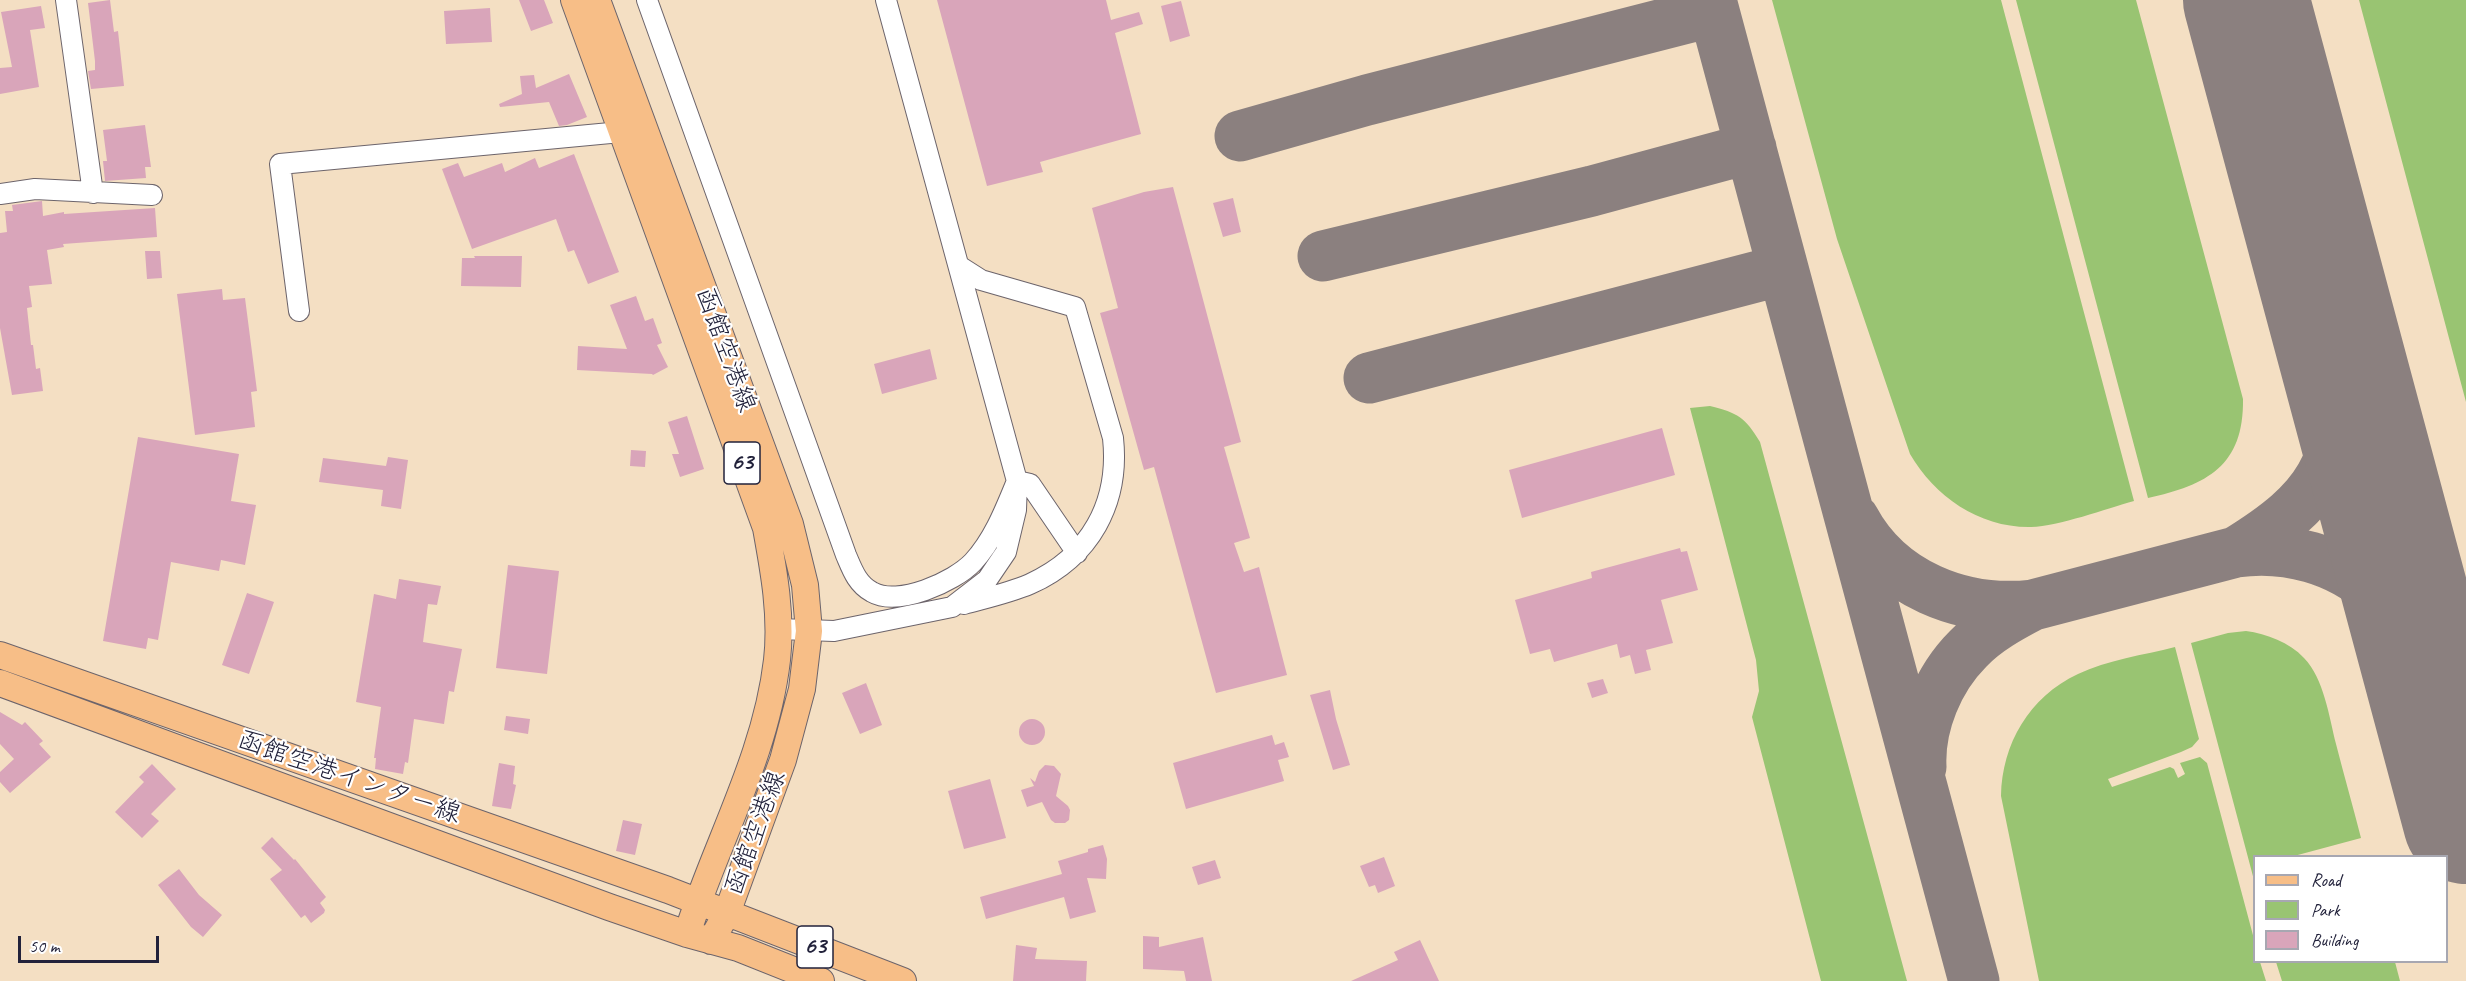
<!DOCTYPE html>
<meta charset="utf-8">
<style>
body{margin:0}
#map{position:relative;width:2466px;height:981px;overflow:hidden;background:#f4dfc3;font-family:Caveat,sans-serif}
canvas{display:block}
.legend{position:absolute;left:2253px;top:855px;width:195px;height:108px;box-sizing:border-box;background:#fff;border:2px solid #a7a7b1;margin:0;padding:8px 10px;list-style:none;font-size:18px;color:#22223b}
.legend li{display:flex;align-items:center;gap:12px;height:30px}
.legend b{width:30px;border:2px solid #a7a7b1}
.scale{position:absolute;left:18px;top:936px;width:141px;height:27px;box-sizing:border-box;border:3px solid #22223b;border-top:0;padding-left:8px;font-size:18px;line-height:21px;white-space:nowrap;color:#22223b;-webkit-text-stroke:4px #fff;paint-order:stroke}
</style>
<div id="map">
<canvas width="2466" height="981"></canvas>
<ul class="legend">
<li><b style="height:8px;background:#f7be87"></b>Road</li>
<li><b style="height:16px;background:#99c472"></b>Park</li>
<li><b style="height:16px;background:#d9a5ba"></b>Building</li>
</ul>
<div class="scale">50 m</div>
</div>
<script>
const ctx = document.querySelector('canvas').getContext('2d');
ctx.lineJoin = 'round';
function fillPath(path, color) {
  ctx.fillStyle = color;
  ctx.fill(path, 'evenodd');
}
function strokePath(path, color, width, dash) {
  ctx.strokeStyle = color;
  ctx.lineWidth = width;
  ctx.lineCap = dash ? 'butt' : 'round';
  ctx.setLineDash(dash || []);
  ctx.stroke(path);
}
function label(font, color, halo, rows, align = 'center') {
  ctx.font = font + ' Caveat,"Klee One",sans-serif';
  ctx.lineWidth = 4.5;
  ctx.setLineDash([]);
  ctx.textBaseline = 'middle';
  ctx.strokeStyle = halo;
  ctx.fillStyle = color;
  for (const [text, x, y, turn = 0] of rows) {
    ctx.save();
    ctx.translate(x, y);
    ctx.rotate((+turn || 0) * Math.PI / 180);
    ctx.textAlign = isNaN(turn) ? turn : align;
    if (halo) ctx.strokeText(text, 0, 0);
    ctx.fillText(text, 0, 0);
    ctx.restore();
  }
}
fillPath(new Path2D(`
 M 1772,0 L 2001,0 L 2134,501 C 2106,509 2059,526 2031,527 C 1980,528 1935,497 1910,454 L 1837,239 Z
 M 2016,0 L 2136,0 L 2243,399 C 2244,466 2207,485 2148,498 Z
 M 2359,0 L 2466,0 L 2466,402 Z
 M 1710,406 C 1738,413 1745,417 1760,442 L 1907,981 L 1821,981 L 1752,717 L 1759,691 L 1756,660 L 1690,408 Z
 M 2246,631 C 2267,634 2289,642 2304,658 C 2324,679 2329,716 2336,744 C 2344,775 2353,807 2361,838 L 2294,856 L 2254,856 L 2254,880 L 2191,643 L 2228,633 Z
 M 2175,647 L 2199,739 L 2192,747 L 2181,752 L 2108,779 L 2112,787 L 2170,767 L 2174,769 L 2178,778 L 2185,774 L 2180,763 L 2200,757 L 2207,763 L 2254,939 L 2254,962 L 2260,962 L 2266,981 L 2039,981 L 2001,796 C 2002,744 2029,697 2078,674 C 2107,660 2144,655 2175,647 Z
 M 2276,962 L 2395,962 L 2400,981 L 2282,981 Z`), '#99c472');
strokePath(new Path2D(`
 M 1711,0 L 1974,981
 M 1240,136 L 1367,100 L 1714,11
 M 1323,256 L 1592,191 L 1751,148
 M 1369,378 L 1782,270
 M 1854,519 C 1889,584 1962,613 2033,605 L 2236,552 C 2286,545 2339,559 2377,594 C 2393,609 2405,627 2418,644
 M 2236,552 C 2322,499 2340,466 2344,365
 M 1921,767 C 1919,725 1938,679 1968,649 C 1986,630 2010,617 2033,605`), '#8b807f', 51);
strokePath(new Path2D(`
 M 2246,0 L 2466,821`), '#8b807f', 126);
fillPath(new Path2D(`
 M 110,0 L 114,32 L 118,31 L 124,86 L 91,89 L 88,71 L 95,70 L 95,61 L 88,3 Z
 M 519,0 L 544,0 L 553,23 L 531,31 Z
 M 937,0 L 1106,0 L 1111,20 L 1139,12 L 1143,24 L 1115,33 L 1141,134 L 1040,162 L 1043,172 L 987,186 Z
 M 1181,1 L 1190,36 L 1170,42 L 1161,6 Z
 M 41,6 L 45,28 L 30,30 L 39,87 L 0,94 L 0,68 L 12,67 L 1,12 Z
 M 490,8 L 492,42 L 446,44 L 444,11 Z
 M 569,74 L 587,117 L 567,125 L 559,126 L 549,102 L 500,107 L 499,104 L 522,94 L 520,76 L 534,75 L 536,88 Z
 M 145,125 L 151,167 L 145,167 L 146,178 L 105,181 L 103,161 L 107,161 L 103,130 Z
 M 574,154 L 619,272 L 588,284 L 574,250 L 568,252 L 556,219 L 472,249 L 442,169 L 458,163 L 464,177 L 502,163 L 505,172 L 535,158 L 539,168 Z
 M 1173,187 L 1241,442 L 1224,447 L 1250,538 L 1234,543 L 1244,572 L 1259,567 L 1287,675 L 1216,693 L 1154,467 L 1144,470 L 1100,313 L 1118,308 L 1092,208 L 1144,192 Z
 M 1233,198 L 1241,232 L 1223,237 L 1213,203 Z
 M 42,201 L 43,216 L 64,212 L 64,214 L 155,208 L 157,237 L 63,244 L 64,247 L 47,250 L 52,284 L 29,286 L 32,307 L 27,308 L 31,345 L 33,345 L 36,369 L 40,368 L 43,391 L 12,395 L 0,328 L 0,233 L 7,232 L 5,211 L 13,211 L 12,205 Z
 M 145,251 L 160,251 L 162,278 L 147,279 Z
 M 474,256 L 522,256 L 521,287 L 461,286 L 462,258 L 475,258 Z
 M 222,289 L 223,300 L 245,298 L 257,391 L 251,392 L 255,427 L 195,435 L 177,294 Z
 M 636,296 L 645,321 L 653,318 L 662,343 L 657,345 L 668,367 L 653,375 L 652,374 L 577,370 L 578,346 L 627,349 L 610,305 Z
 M 930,349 L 937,379 L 882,394 L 874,364 Z
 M 687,416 L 704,469 L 680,477 L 672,454 L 679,454 L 668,422 Z
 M 1662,428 L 1675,475 L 1522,518 L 1509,470 Z
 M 138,437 L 239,454 L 231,501 L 256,505 L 245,565 L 221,560 L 219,571 L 171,562 L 158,640 L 148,638 L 146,649 L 103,641 Z
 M 631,450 L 646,451 L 645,467 L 630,466 Z
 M 388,457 L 408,460 L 401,509 L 381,506 L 383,490 L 319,482 L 323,458 L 386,466 Z
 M 1680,548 L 1681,552 L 1687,551 L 1698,590 L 1661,600 L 1673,643 L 1646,650 L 1651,670 L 1635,674 L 1630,655 L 1620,658 L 1617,644 L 1554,662 L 1550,649 L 1530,654 L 1515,600 L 1592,578 L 1591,572 Z
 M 508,565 L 559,571 L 547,674 L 496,668 Z
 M 399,579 L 441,586 L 437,605 L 428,604 L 423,642 L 462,649 L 454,692 L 449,691 L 444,724 L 414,719 L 408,763 L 405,762 L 403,774 L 375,769 L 376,758 L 374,758 L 381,707 L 356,702 L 374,594 L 396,599 Z
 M 247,593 L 274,602 L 249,674 L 222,665 Z
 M 1603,679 L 1608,693 L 1592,698 L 1587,683 Z
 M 866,683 L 882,725 L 860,734 L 842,693 Z
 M 1330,690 L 1336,719 L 1350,765 L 1333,770 L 1310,695 Z
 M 0,712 L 22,725 L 25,722 L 43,741 L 39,744 L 51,757 L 10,793 L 0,782 L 0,772 L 14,759 L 0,744 Z
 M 506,716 L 530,719 L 528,734 L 504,730 Z
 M1019 732a13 13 0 1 1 26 0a13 13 0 1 1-26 0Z
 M 1272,735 L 1275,745 L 1284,742 L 1289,757 L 1278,760 L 1284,781 L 1186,809 L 1173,763 Z
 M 499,763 L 515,766 L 513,784 L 516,785 L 511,809 L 492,806 Z
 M 152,764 L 176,789 L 151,814 L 159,821 L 142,838 L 115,812 L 144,782 L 139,777 Z
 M 1045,765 L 1054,766 L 1061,774 L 1056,796 L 1068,806 L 1070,810 L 1069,820 L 1065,823 L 1055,823 L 1051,820 L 1042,802 L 1027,807 L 1021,790 L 1034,786 L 1030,778 L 1035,782 L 1039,771 Z
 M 990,779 L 1006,838 L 964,849 L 948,791 Z
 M 623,820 L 642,824 L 635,855 L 616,851 Z
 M 272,837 L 294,860 L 295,859 L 326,897 L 320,903 L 325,910 L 324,913 L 311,923 L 305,915 L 301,918 L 270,879 L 282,870 L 261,848 Z
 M 1103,845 L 1107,859 L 1106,879 L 1087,878 L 1096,912 L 1070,919 L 1064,897 L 986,919 L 980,897 L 1062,874 L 1058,861 L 1088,852 L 1088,849 Z
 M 1384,857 L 1395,886 L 1378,893 L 1375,885 L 1369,887 L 1360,866 Z
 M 1215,860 L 1221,878 L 1198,885 L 1192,867 Z
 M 179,869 L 199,895 L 222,915 L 203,937 L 191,927 L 158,885 Z
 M 1143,936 L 1159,937 L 1159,947 L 1203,937 L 1212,981 L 1186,981 L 1184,971 L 1143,969 Z
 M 1420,940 L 1439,981 L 1351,981 L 1398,960 L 1394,952 Z
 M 1016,945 L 1037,948 L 1035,959 L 1087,961 L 1086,981 L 1013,981 Z`), '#d9a5ba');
const minor = new Path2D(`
 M 66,0 L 93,193
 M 647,0 L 846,555 C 852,569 857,584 872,592 C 898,607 954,582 973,562 C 994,539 1005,510 1017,481 L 1030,484 L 1077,553
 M 0,194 L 35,189 L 152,195
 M 959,266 L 981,280 L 1075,307 L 1113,438 C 1120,503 1090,557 1030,584 C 1009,593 986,598 964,604
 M 299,311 L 280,164 L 621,132
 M 779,629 L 834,631 L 952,607 L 987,580 L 1006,552 L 1016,510 L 1017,481 L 886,0`);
const major = new Path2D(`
 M 574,0 L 766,528 C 774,572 782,616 777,660 C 766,756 716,843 687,934
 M 597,0 L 790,524 L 805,585 L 809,631 L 802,689 L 783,760 L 727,913 L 711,941
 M 0,655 L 668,890 L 903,981
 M 0,683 L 609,907 L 687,934 L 738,948 L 821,981`);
strokePath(minor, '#6c646b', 22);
strokePath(major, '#6c646b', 28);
strokePath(minor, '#fff', 20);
strokePath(major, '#f7be87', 26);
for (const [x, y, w] of [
 [742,463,36],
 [815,947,36]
]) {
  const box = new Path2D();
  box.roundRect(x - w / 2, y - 21, w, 42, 4.5);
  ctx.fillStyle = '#fff';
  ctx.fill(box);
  strokePath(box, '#22223b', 1.5);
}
label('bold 24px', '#22223b', null, [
 ["63",742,463],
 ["63",815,947]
]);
label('26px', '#22223b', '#fff', [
 ["函館空港線",725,350,70],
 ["函館空港インター線",349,778,19],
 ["函館空港線",756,833,-70]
]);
</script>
